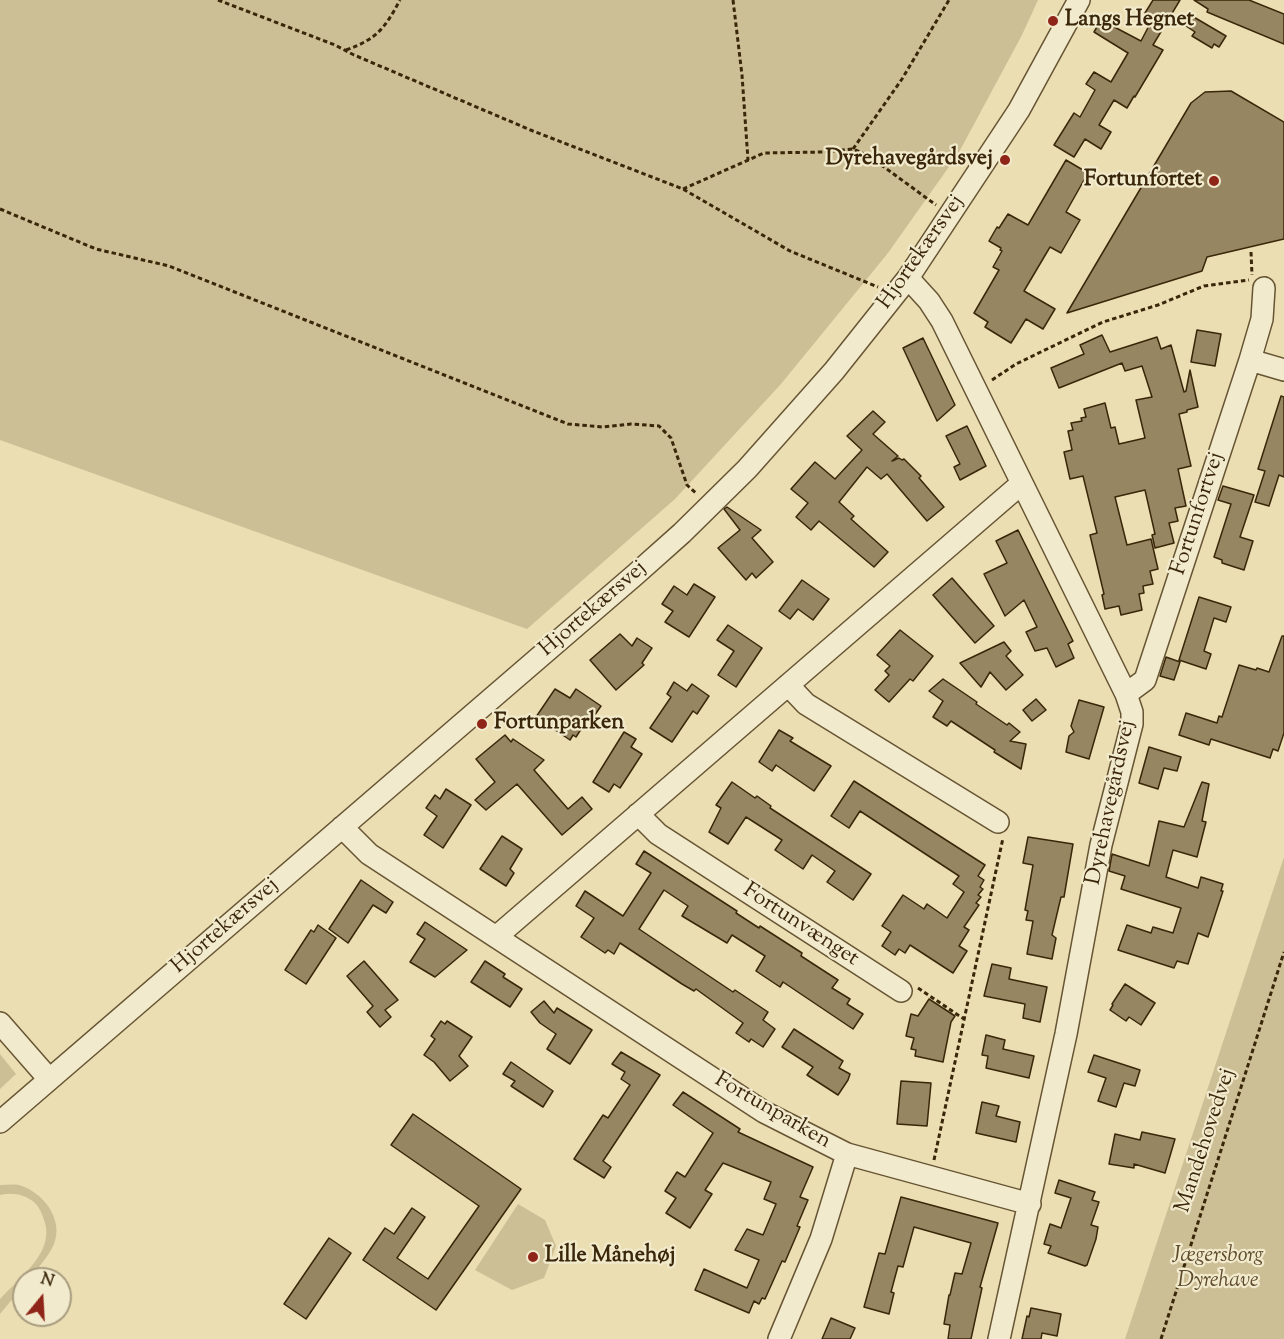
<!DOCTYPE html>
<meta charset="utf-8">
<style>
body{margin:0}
#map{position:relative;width:1284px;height:1339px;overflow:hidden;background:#ebdeb2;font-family:"Sorts Mill Goudy",serif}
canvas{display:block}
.north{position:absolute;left:12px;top:1267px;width:60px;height:60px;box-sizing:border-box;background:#f2eacd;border:2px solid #a89c7f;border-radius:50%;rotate:18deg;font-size:16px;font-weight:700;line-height:24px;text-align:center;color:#3a2609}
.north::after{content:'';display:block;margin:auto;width:21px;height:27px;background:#8f2418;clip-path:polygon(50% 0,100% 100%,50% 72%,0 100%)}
</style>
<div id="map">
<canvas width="1284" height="1339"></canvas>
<div class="north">N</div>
</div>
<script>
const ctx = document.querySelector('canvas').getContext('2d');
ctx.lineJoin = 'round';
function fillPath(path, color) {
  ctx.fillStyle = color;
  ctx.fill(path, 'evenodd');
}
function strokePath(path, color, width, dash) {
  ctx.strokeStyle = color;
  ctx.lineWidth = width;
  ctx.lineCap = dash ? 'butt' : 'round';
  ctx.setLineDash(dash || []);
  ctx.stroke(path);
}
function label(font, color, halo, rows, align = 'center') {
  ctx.font = font + ' "Sorts Mill Goudy",serif';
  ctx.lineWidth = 4.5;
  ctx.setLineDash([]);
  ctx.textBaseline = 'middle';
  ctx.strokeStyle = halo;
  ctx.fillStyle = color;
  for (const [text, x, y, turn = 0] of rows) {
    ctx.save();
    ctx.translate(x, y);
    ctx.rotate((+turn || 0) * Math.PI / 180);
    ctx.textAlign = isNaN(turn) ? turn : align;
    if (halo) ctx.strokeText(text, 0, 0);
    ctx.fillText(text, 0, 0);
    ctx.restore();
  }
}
fillPath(new Path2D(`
 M 0,0 L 1038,0 L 1022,35 L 958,154 L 888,253 L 781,384 L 675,499 L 527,629 L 0,440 Z
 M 1284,857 L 1284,1339 L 1125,1339 Z
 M 0,1054 L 16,1074 L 0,1089 Z
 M 0,1185 C 6,1185 13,1184 19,1185 C 43,1192 64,1219 54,1244 C 49,1256 37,1269 29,1279 L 24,1279 L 24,1285 L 0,1314 L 0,1299 C 18,1279 54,1253 45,1223 C 43,1216 40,1208 35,1203 C 25,1194 12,1192 0,1195 Z
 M 518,1204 L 545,1220 L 556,1246 L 544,1278 L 512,1290 L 475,1270 Z`), '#cdbf95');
const building = new Path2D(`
 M 1153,0 L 1180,0 L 1153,45 L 1163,50 L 1135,97 L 1134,96 L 1127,108 L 1114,100 L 1099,125 L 1111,132 L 1101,149 L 1085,139 L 1074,157 L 1054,145 L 1074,113 L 1080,117 L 1095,90 L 1086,84 L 1094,72 L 1111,82 L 1128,53 L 1094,32 L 1101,20 L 1141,41 L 1153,18 L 1145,13 Z
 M 1194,0 L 1249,0 L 1284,14 L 1284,44 L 1207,12 L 1208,9 Z
 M 1192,16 L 1226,36 L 1219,47 L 1214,44 L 1212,48 L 1192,36 L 1195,32 L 1186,26 Z
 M 1231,91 L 1284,122 L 1284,239 L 1207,257 L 1202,271 L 1067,313 L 1191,103 L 1205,92 Z
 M 1066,160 L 1088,173 L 1066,212 L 1080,220 L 1061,253 L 1050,247 L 1024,291 L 1055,309 L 1043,329 L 1026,319 L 1011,343 L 985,327 L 988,322 L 974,313 L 999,270 L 993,267 L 1002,251 L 1000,250 L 1001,248 L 989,241 L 997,227 L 999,228 L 1008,214 L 1028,225 Z
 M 1197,330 L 1221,334 L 1215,366 L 1191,362 Z
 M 1102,335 L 1110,352 L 1157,337 L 1161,349 L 1171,345 L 1184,392 L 1186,391 L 1190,370 L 1198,407 L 1187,410 L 1187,412 L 1179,414 L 1191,466 L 1178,469 L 1186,506 L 1175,508 L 1178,521 L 1169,523 L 1174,543 L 1155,548 L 1152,535 L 1155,534 L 1145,490 L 1115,497 L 1127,545 L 1151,539 L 1158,569 L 1150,571 L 1153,584 L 1143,586 L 1144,593 L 1139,594 L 1142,610 L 1121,615 L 1119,606 L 1105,609 L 1102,595 L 1104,594 L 1090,535 L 1097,533 L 1083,476 L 1070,479 L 1064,452 L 1072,450 L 1068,431 L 1073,430 L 1071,423 L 1082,421 L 1081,418 L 1086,417 L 1084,409 L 1105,403 L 1111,428 L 1115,427 L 1119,444 L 1145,438 L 1136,400 L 1152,397 L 1142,366 L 1125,371 L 1122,363 L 1059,388 L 1051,368 L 1084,354 L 1080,345 Z
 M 923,338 L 955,405 L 937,421 L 903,348 Z
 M 1281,396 L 1284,397 L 1284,477 L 1279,475 L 1269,506 L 1255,502 L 1265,471 L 1258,469 Z
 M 873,411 L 885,422 L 873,434 L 898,456 L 892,461 L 899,458 L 902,460 L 904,459 L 921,476 L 919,478 L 944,507 L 927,521 L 887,474 L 881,479 L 867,467 L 839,502 L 854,516 L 851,519 L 888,552 L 874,567 L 819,521 L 811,530 L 796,517 L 808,503 L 791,489 L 815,462 L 835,479 L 862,450 L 847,436 Z
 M 967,426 L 986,466 L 960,480 L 954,467 L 960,464 L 946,436 Z
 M 1223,486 L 1254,495 L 1240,537 L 1253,541 L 1244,570 L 1222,563 L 1222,560 L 1214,557 L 1231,504 L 1218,500 Z
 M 727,507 L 761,530 L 752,538 L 773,562 L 756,578 L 752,573 L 746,580 L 718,548 L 740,530 L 724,509 Z
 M 1018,530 L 1073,641 L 1068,644 L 1074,658 L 1056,667 L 1047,648 L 1035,651 L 1026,632 L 1037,627 L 1024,600 L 1005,616 L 984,574 L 1007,563 L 996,541 Z
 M 952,578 L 994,626 L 975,643 L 933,595 Z
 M 802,580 L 829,599 L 813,620 L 798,609 L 790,619 L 779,611 Z
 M 694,584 L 715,597 L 689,637 L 665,622 L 673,611 L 662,604 L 674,586 L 687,595 Z
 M 1199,597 L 1231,607 L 1226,622 L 1214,618 L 1204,651 L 1211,654 L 1206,669 L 1179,660 Z
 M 728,625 L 762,648 L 736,687 L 718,675 L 734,651 L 717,640 Z
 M 900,630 L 933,656 L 913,681 L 910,679 L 889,702 L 875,690 L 889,675 L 885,671 L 890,666 L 877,655 Z
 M 620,634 L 632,646 L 637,638 L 652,648 L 642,663 L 644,665 L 616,690 L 590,660 Z
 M 1282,636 L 1284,636 L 1284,733 L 1278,751 L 1273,749 L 1270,758 L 1211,739 L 1209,745 L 1179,735 L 1186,713 L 1217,723 L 1219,716 L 1222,717 L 1239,665 L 1256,670 L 1257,668 L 1269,672 Z
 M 1004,642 L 1011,651 L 1006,656 L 1023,675 L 1006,690 L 990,672 L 981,687 L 960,663 Z
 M 1166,657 L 1180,662 L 1174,680 L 1160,676 Z
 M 943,679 L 977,702 L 976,704 L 1007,725 L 1009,723 L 1020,732 L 1010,741 L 1026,744 L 1021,769 L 994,752 L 995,750 L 951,721 L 947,726 L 933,717 L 943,701 L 929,691 Z
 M 674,682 L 687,691 L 692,684 L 709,696 L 697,714 L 693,711 L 672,742 L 650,728 L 671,697 L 667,694 Z
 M 555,689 L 570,698 L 576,689 L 601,706 L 590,722 L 587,720 L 576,737 L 573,735 L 570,740 L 536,717 Z
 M 1036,699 L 1046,710 L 1032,721 L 1023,710 Z
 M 1079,700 L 1104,707 L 1089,759 L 1066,752 L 1069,736 L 1074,732 L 1071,726 Z
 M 779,730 L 793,738 L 790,741 L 831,766 L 814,791 L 776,765 L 772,771 L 759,762 Z
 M 624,732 L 636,739 L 631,747 L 642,754 L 620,788 L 614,784 L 609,792 L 593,782 Z
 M 505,735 L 511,742 L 513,739 L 544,760 L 534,770 L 568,809 L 582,797 L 592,809 L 562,835 L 517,784 L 486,810 L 475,800 L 495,782 L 476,759 Z
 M 1149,747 L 1181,757 L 1177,771 L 1164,768 L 1158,789 L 1139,783 Z
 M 854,781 L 985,865 L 978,876 L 984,880 L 980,887 L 983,889 L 978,895 L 981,897 L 976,903 L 979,905 L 964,927 L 969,930 L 959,946 L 967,951 L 953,973 L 910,945 L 905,953 L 899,949 L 895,955 L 882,946 L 891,932 L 882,926 L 903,895 L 924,909 L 927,904 L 947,918 L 964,892 L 953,884 L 959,876 L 860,811 L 849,828 L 831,816 Z
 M 732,782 L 755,798 L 757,796 L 771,806 L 770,808 L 871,874 L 853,900 L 827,882 L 835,871 L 812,855 L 803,869 L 775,850 L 782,840 L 746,817 L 728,844 L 709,832 L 721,808 L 716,805 Z
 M 1202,782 L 1209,784 L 1202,821 L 1206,822 L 1197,857 L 1173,850 L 1166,877 L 1198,888 L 1201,877 L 1223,884 L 1221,891 L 1223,891 L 1208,937 L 1198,933 L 1188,964 L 1177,961 L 1174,968 L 1118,950 L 1127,925 L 1151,933 L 1153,927 L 1173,933 L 1181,908 L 1121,889 L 1125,876 L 1109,871 L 1112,854 L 1149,866 L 1159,821 L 1184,827 Z
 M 446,789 L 471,805 L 443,848 L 424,835 L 437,816 L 426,808 L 435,795 L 440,799 Z
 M 502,836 L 522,849 L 510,869 L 514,873 L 506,886 L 480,869 Z
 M 1028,837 L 1073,844 L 1064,897 L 1061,897 L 1052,935 L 1056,938 L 1052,959 L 1027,954 L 1033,921 L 1026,920 L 1028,911 L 1025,910 L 1033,865 L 1023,863 Z
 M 644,851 L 737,911 L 736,913 L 759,928 L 760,926 L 802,953 L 801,956 L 838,980 L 832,988 L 850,999 L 847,1004 L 863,1014 L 853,1029 L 783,982 L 780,987 L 756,971 L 765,956 L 732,935 L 727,943 L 682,916 L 688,906 L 664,890 L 639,929 L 718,982 L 733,992 L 735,990 L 768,1012 L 763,1020 L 775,1029 L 763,1047 L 751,1039 L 749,1042 L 736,1033 L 743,1023 L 696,989 L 694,991 L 682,984 L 620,943 L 614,954 L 608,950 L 605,953 L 581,937 L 594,918 L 576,906 L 585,891 L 623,916 L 651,873 L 636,864 Z
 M 361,880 L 393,902 L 386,913 L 373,905 L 348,943 L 329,929 Z
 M 425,922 L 467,950 L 435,977 L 410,962 L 425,939 L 417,934 Z
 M 318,925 L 336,938 L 306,984 L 285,970 L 311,930 L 314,932 Z
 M 364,961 L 398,1000 L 385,1010 L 391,1017 L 380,1027 L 367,1012 L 373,1006 L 347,976 Z
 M 485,961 L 505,974 L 503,977 L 522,989 L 510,1007 L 471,982 Z
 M 992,964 L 1011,968 L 1009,979 L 1047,987 L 1040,1022 L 1023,1018 L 1025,1004 L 984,996 Z
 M 1125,984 L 1155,1003 L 1141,1025 L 1129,1017 L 1126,1021 L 1110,1010 L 1113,1005 L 1112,1004 Z
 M 929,999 L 955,1016 L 951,1022 L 943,1062 L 915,1056 L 916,1050 L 911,1049 L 914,1038 L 906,1036 L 911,1014 L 918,1016 Z
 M 544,1001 L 554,1013 L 557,1008 L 592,1030 L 570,1064 L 547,1049 L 556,1034 L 540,1023 L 531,1012 Z
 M 441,1021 L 445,1024 L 447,1021 L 472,1037 L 459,1056 L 468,1066 L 450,1081 L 434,1062 L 424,1055 L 435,1039 L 431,1036 Z
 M 794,1029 L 843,1061 L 839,1068 L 850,1074 L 848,1080 L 838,1095 L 807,1075 L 813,1067 L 782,1047 Z
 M 986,1035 L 1005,1040 L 1003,1049 L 1034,1056 L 1029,1078 L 986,1068 L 988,1056 L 982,1055 Z
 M 621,1052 L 660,1075 L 603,1161 L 611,1167 L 604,1178 L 574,1159 L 603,1115 L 608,1118 L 630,1085 L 621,1079 L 625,1072 L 612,1064 Z
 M 1094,1055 L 1140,1070 L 1135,1086 L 1124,1083 L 1116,1107 L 1098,1101 L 1106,1078 L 1088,1072 Z
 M 511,1062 L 553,1091 L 543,1107 L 511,1086 L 515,1081 L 503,1074 Z
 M 901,1081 L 931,1083 L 927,1126 L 897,1124 Z
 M 683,1092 L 740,1129 L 738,1132 L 813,1167 L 800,1197 L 808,1200 L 797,1226 L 800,1227 L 785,1262 L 782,1261 L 765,1299 L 762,1298 L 759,1304 L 754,1301 L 749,1313 L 695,1290 L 704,1269 L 747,1288 L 759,1260 L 735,1250 L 747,1229 L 763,1235 L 776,1204 L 764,1199 L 771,1182 L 723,1163 L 705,1190 L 712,1194 L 690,1228 L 666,1213 L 676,1198 L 665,1191 L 677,1172 L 685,1177 L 713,1133 L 673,1105 Z
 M 982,1102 L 999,1106 L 996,1116 L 1020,1122 L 1016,1142 L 976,1133 Z
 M 413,1114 L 521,1189 L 436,1310 L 363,1260 L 385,1228 L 394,1234 L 412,1208 L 425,1217 L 397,1258 L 428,1279 L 479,1206 L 391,1145 Z
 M 1142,1132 L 1175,1139 L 1165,1173 L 1134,1164 L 1134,1168 L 1109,1164 L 1115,1134 L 1140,1140 Z
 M 1059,1180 L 1095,1192 L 1092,1200 L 1099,1202 L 1091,1225 L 1098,1227 L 1096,1239 L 1087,1265 L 1085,1266 L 1048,1253 L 1051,1246 L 1044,1244 L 1050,1224 L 1061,1228 L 1071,1198 L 1055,1193 Z
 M 901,1197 L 998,1223 L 980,1287 L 982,1288 L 971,1339 L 948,1339 L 950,1325 L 944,1324 L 949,1295 L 950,1295 L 955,1273 L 962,1274 L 971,1243 L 953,1238 L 914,1227 L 903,1267 L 898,1266 L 891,1292 L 894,1293 L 889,1314 L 864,1307 L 879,1253 L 885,1254 Z
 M 329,1238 L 351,1253 L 306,1319 L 284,1304 Z
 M 1031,1308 L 1061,1314 L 1057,1336 L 1042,1333 L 1041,1339 L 1022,1339 L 1027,1316 L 1029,1317 Z
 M 831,1318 L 855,1328 L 850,1339 L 822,1339 Z`);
fillPath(building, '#968661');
strokePath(building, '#3a2609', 1.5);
const minor = new Path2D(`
 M 908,278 L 929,301 L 942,321 L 1126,694 L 1132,712 L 1132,724 L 1101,845 L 1066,1034 L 999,1339
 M 1250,360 L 1262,319 L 1264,288
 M 788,685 L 806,704 L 998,822
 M 1126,694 L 1145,680 L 1250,360 L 1284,370
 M 638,814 L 658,834 L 901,991
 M 342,827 L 369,854 L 764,1112 L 847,1154 L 1030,1204
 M 496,937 L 1021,484
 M 0,1023 L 49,1079
 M 0,1122 L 636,574 L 682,533 L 747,469 L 834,371 L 908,278 L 1019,110 L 1079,0
 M 779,1339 L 821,1239 L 847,1154`);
strokePath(minor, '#665433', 24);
strokePath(new Path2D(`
 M 218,0 L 335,45 L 354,55 L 533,131 L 683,189 L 790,251 L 878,287
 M 733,0 L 742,75 L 748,160
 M 346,50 C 377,39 385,28 400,0
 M 853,149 L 902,79 L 949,0
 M 683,189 L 764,153 L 824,152 L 853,149 L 869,156 L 936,205
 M 0,209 L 96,249 L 169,266 L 568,424 L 603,427 L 631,424 L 659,426 L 671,438 L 687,485 L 696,493
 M 1251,252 L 1252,275
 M 992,380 L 1016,364 L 1103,322 L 1158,305 L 1204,286 L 1249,280
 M 918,988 L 964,1019
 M 934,1160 L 1003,838
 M 1161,1339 L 1284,952`), '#3a2609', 3, [4.5, 3]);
strokePath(minor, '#f2eacd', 21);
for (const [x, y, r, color] of [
 [1053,21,6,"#8f2418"],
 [1005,160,6,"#8f2418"],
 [1214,181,6,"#8f2418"],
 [482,724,6,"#8f2418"],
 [533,1257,6,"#8f2418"]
]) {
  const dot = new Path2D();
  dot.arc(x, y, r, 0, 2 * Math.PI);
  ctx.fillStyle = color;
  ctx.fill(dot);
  strokePath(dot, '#f2eacd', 2);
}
label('bold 22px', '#3a2609', '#f2eacd', [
 ["Langs Hegnet",1065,21],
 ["Dyrehavegårdsvej",993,160,"right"],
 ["Fortunfortet",1202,181,"right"],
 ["Fortunparken",494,724],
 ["Lille Månehøj",545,1257]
], 'left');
label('22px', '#3a2609', '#f2eacd', [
 ["Hjortekærsvej",922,253,-55],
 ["Fortunfortvej",1199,514,-72],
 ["Hjortekærsvej",594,610,-41],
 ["Dyrehavegårdsvej",1112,803,-78],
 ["Fortunvænget",800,926,33],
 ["Hjortekærsvej",226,927,-41],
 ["Fortunparken",772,1112,30],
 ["Mandehovedvej",1207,1141,-72]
]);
label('italic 22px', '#5f4c2c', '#f2eacd', [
 ["Jægersborg",1218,1257],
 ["Dyrehave",1218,1282]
]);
</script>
